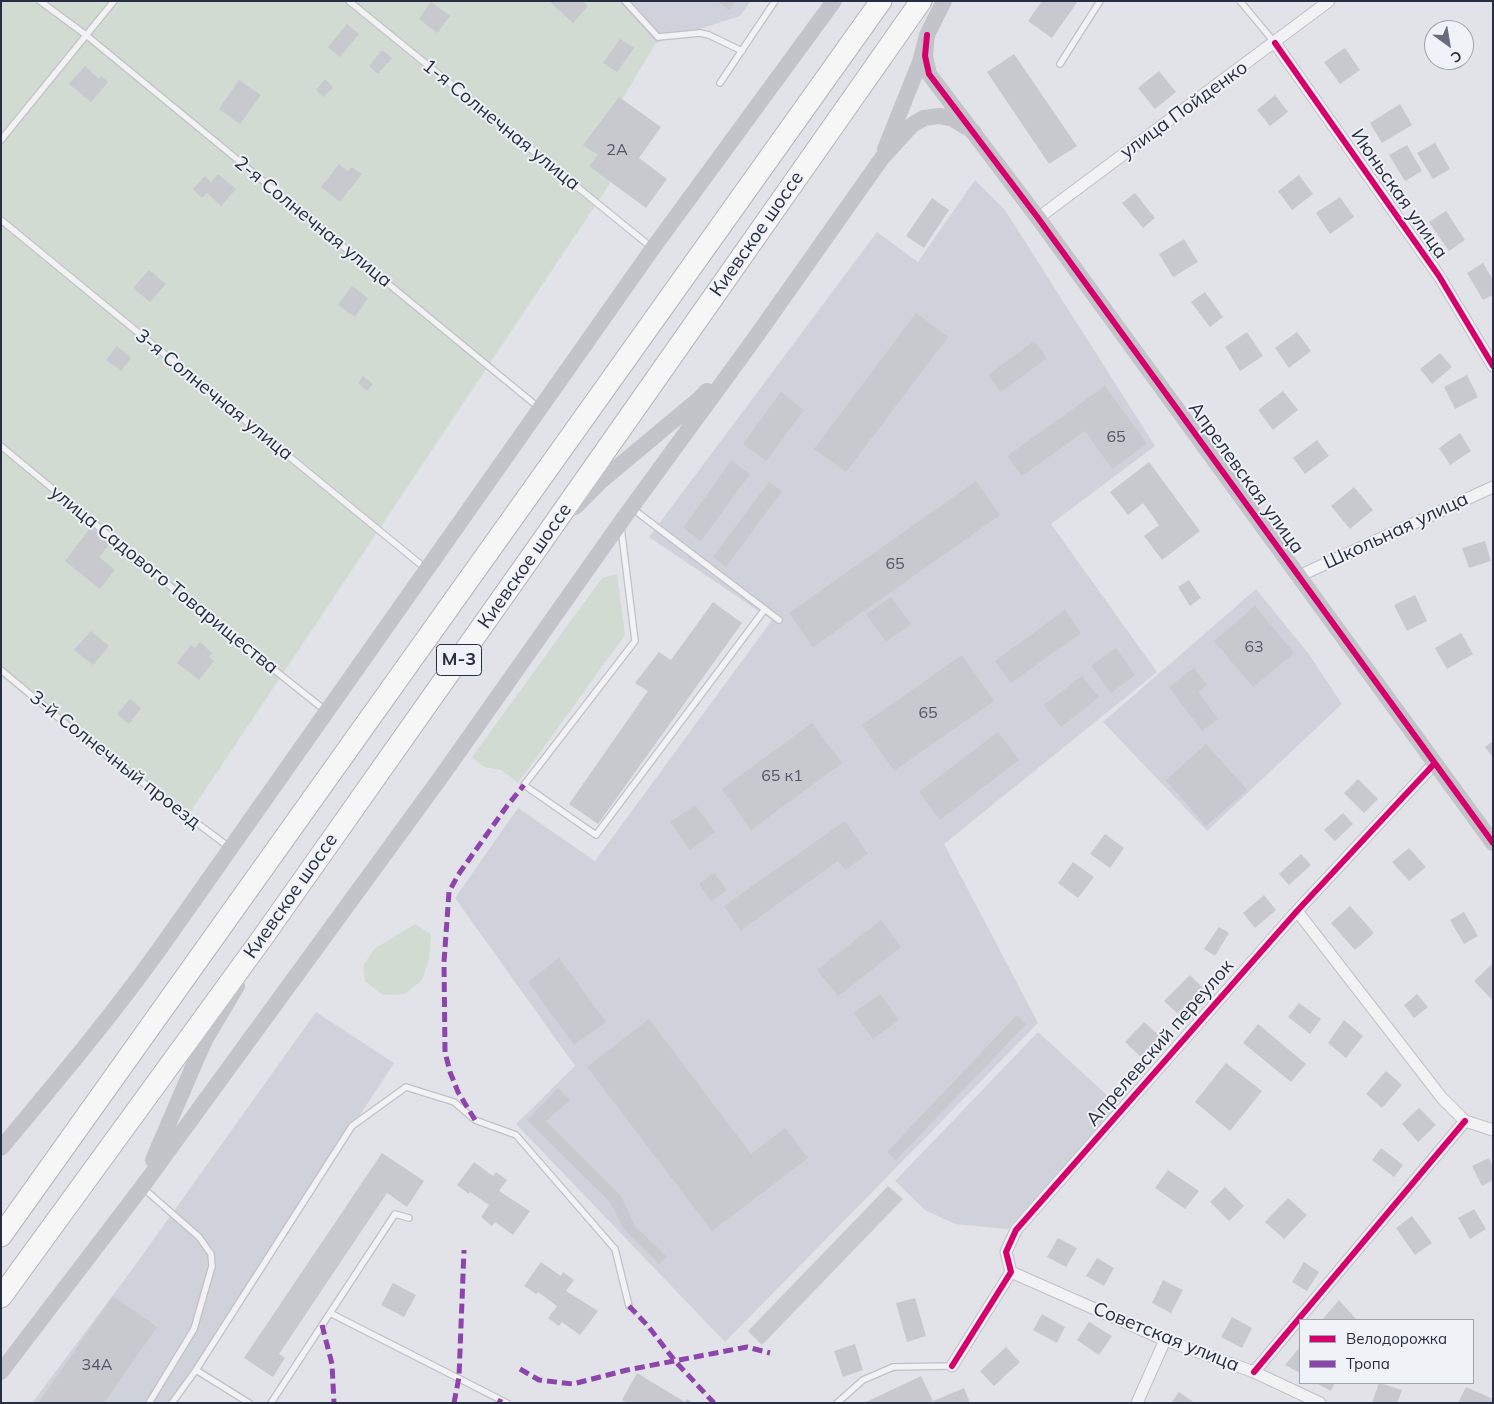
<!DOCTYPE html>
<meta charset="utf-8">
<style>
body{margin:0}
#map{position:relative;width:1494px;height:1404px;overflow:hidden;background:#e2e3e8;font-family:Mulish,sans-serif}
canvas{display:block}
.frame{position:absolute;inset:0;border:2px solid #272d42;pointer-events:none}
.legend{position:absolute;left:1299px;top:1319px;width:175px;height:65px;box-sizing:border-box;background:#eff2f7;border:1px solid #9fa3af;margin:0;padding:6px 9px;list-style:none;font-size:15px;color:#272d42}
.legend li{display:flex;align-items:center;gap:10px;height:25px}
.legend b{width:25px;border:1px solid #9fa3af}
.north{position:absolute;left:1424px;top:20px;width:50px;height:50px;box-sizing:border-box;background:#eff2f7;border:1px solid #9fa3af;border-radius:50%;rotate:148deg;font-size:14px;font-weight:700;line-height:20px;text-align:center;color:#272d42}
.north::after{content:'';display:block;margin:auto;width:18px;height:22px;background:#686d7c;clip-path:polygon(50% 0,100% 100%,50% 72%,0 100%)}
</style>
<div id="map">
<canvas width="1494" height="1404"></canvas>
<div class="frame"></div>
<ul class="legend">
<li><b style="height:6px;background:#d6006c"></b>Велодорожка</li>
<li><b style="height:6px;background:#8e44ad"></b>Тропа</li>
</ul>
<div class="north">С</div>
</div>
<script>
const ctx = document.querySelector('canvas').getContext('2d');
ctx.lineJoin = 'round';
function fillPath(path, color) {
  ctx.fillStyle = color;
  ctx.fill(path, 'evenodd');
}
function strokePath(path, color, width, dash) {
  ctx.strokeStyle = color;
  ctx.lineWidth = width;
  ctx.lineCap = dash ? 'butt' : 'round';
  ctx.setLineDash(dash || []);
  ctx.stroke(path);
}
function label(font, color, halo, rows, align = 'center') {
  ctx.font = font + ' Mulish,sans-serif';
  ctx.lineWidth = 4;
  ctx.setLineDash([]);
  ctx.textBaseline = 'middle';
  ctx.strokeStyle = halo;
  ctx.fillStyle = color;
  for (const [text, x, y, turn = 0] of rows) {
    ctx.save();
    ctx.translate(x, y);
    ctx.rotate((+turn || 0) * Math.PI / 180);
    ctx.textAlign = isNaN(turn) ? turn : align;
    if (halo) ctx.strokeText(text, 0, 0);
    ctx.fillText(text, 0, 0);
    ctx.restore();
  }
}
fillPath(new Path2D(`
 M 618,1 L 751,1 L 740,16 L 656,43 Z
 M 975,180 L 1005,210 L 1155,446 L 1051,524 L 1157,672 L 944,844 L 1038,1023 L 725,1342 L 516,1124 L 575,1066 L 455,898 L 518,808 L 595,861 L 772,620 L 649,537 L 877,232 L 918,262 Z
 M 1256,589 L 1308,653 L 1342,704 L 1207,831 L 1103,722 Z
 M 316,1012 L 394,1063 L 171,1403 L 32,1403 L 131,1271 Z
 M 1038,1032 L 1119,1106 L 1008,1229 L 955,1224 L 925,1210 L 895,1181 Z`), '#d0d2db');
fillPath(new Path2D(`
 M 1,1 L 618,1 L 656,43 L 618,106 L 615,176 L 185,820 L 1,677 Z
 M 617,574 L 625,635 L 518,783 L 501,770 L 484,767 L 472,757 L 602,578 Z
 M 415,924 L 431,934 L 429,959 L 422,980 L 405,994 L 383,995 L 365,981 L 363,966 L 374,949 Z`), '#d1dbd2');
fillPath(new Path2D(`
 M 549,1 L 583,1 L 588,6 L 573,23 Z
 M 717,1 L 735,1 L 729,10 Z
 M 1042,1 L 1078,1 L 1052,38 L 1028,21 Z
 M 431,2 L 450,16 L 437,33 L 419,19 Z
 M 347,24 L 359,34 L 340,57 L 328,47 Z
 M 620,39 L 634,48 L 617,72 L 603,63 Z
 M 1345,48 L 1360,70 L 1340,84 L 1324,62 Z
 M 382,50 L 392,58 L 378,74 L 369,66 Z
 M 1014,54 L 1077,146 L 1049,164 L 987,72 Z
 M 85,66 L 99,79 L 101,76 L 108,82 L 91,102 L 69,84 Z
 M 1159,71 L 1176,92 L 1155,109 L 1138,88 Z
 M 325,79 L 333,87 L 324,97 L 316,90 Z
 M 239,80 L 261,95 L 240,124 L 219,109 Z
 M 1275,95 L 1288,112 L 1270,126 L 1257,110 Z
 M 619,97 L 661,127 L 639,158 L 667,179 L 646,208 L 589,166 L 598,155 L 583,145 Z
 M 1400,104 L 1412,125 L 1382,143 L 1370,123 Z
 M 1435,143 L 1450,169 L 1433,179 L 1417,153 Z
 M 1407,145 L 1422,171 L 1405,181 L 1389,155 Z
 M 339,164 L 348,171 L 352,167 L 362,174 L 340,202 L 321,187 Z
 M 218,174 L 236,189 L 221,206 L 207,193 L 202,198 L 193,189 L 205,176 L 211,182 Z
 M 1299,175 L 1313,194 L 1292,210 L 1278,191 Z
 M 1135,193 L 1155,218 L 1143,228 L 1122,203 Z
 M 1340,197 L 1354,217 L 1330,234 L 1316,213 Z
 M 932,198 L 949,210 L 924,248 L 906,236 Z
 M 1446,211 L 1465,240 L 1449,251 L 1429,222 Z
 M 1184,239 L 1198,262 L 1173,277 L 1159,254 Z
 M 1483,263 L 1493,280 L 1493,295 L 1483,300 L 1467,273 Z
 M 149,270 L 166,284 L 150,302 L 133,288 Z
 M 352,286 L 368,298 L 355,317 L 338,305 Z
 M 1205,292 L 1223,317 L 1210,327 L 1191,302 Z
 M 916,313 L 948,337 L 846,472 L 814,449 Z
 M 1247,332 L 1263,356 L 1240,371 L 1225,347 Z
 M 1297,332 L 1311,351 L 1289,368 L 1275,348 Z
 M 1034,341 L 1047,358 L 1001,392 L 988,375 Z
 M 117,346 L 131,358 L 121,371 L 106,360 Z
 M 1440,353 L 1452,367 L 1432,384 L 1420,369 Z
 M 1467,375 L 1478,397 L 1455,409 L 1444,387 Z
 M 363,376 L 373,384 L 367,391 L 358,383 Z
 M 1105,386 L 1147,444 L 1112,469 L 1085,431 L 1022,476 L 1007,456 Z
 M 1283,391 L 1298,410 L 1273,430 L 1258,410 Z
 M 781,392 L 804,410 L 766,461 L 743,444 Z
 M 1460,433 L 1471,451 L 1450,465 L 1439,448 Z
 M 1317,440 L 1329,456 L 1305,474 L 1293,458 Z
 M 731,461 L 750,474 L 701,541 L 683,528 Z
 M 1149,462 L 1200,531 L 1162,560 L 1144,536 L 1159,525 L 1143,503 L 1128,515 L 1110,492 Z
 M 976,481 L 1000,515 L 813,647 L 789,613 Z
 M 769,482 L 782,491 L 726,567 L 713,557 Z
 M 1354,487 L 1373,510 L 1350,529 L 1331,506 Z
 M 91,527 L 111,542 L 99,557 L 115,570 L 100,589 L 65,561 Z
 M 1485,541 L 1491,561 L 1469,568 L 1462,548 Z
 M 1189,580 L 1201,598 L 1190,606 L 1178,587 Z
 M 1415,595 L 1427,621 L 1407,631 L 1394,605 Z
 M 891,597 L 911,624 L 886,642 L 866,614 Z
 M 713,602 L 742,623 L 598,824 L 569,804 L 648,691 L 635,683 L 659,652 L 671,660 Z
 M 1255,606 L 1294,653 L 1253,687 L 1214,641 Z
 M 1065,610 L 1081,633 L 1011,683 L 995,661 Z
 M 91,631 L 109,646 L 93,665 L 74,650 Z
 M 1461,633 L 1473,654 L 1447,669 L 1435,648 Z
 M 200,642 L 212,653 L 209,657 L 214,661 L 199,680 L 177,663 L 191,645 L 195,648 Z
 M 1116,648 L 1135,675 L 1111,693 L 1091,666 Z
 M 962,655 L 994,701 L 894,771 L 862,725 Z
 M 1194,668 L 1207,685 L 1198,692 L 1218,719 L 1202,731 L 1169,687 Z
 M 1082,676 L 1099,697 L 1061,727 L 1044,705 Z
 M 130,699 L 141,708 L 129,724 L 117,714 Z
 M 812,723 L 842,763 L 751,830 L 722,789 Z
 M 998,732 L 1019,760 L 940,820 L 919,792 Z
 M 1493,741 L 1493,758 L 1485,747 Z
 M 1206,744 L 1247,790 L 1206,826 L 1166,780 Z
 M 1358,779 L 1378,799 L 1364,813 L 1344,793 Z
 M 695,805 L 715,832 L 690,850 L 670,822 Z
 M 1343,813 L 1353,824 L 1335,841 L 1324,830 Z
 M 845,821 L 868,854 L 845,870 L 838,861 L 741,930 L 724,906 Z
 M 1105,834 L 1124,848 L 1110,868 L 1090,854 Z
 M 1409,848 L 1426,867 L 1409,881 L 1392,862 Z
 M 1301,854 L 1311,865 L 1289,885 L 1279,874 Z
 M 1073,862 L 1094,877 L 1078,898 L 1058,883 Z
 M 714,873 L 727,890 L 711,901 L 699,884 Z
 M 1264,895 L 1276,910 L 1255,928 L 1243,913 Z
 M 1350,906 L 1374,933 L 1355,950 L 1331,923 Z
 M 1464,912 L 1478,936 L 1464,944 L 1450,920 Z
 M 881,920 L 901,947 L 838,996 L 817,970 Z
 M 1219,927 L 1229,933 L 1215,956 L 1204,949 Z
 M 559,958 L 606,1022 L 574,1045 L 528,982 Z
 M 1493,963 L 1493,1001 L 1474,981 Z
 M 1190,975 L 1203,988 L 1178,1014 L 1164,1001 Z
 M 880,994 L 899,1020 L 873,1039 L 854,1013 Z
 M 1417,994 L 1428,1007 L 1414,1018 L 1404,1005 Z
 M 1299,1003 L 1321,1019 L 1310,1034 L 1288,1017 Z
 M 1017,1015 L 1026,1024 L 896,1160 L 887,1152 Z
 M 649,1019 L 751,1154 L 785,1128 L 808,1158 L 712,1231 L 587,1067 Z
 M 1344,1020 L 1363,1036 L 1346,1058 L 1328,1043 Z
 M 1144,1022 L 1160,1036 L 1141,1057 L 1125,1042 Z
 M 1258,1024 L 1306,1064 L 1291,1082 L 1243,1043 Z
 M 1226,1063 L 1262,1091 L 1230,1131 L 1195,1102 Z
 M 1386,1071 L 1402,1085 L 1382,1108 L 1366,1094 Z
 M 558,1088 L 570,1100 L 546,1121 L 621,1196 L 635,1226 L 667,1257 L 659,1264 L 624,1229 L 610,1202 L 527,1120 Z
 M 1419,1108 L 1436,1125 L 1418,1142 L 1402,1124 Z
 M 1381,1148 L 1403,1165 L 1394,1177 L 1372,1160 Z
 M 382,1153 L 424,1181 L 407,1207 L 387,1193 L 279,1354 L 285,1358 L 273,1377 L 244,1358 Z
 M 1489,1158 L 1493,1166 L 1493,1180 L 1482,1186 L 1472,1166 Z
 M 474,1162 L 493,1176 L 496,1172 L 507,1180 L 499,1191 L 530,1211 L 513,1235 L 495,1222 L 492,1226 L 481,1217 L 489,1205 L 470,1192 L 469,1194 L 457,1185 Z
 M 1168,1170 L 1199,1191 L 1185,1209 L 1155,1188 Z
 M 888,1186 L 903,1199 L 762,1345 L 748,1331 Z
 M 1225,1187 L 1244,1206 L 1229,1221 L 1210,1202 Z
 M 1288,1198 L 1307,1215 L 1284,1239 L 1265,1222 Z
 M 1474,1209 L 1486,1229 L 1470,1239 L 1458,1218 Z
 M 1412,1216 L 1432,1243 L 1415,1255 L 1396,1228 Z
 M 1058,1238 L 1077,1248 L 1066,1267 L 1047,1257 Z
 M 1097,1258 L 1114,1268 L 1104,1286 L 1086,1276 Z
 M 541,1262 L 561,1276 L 563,1272 L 574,1280 L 566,1291 L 598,1311 L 580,1335 L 562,1322 L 559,1326 L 548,1318 L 557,1306 L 538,1292 L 536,1294 L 524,1286 Z
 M 1304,1262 L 1319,1272 L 1307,1291 L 1292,1282 Z
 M 1163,1280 L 1183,1290 L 1171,1313 L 1152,1303 Z
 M 393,1283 L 416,1295 L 404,1317 L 381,1305 Z
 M 113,1296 L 157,1327 L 104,1403 L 38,1403 Z
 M 915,1298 L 926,1336 L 907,1342 L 896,1303 Z
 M 1339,1300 L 1357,1320 L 1322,1320 Z
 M 1042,1314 L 1065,1327 L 1057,1343 L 1033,1330 Z
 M 1232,1317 L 1252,1328 L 1242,1348 L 1221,1337 Z
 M 1089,1322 L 1112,1336 L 1099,1355 L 1077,1340 Z
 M 855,1344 L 863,1370 L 843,1377 L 834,1351 Z
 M 1006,1347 L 1020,1362 L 994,1386 L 980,1371 Z
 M 1300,1347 L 1300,1373 L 1285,1365 Z
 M 637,1373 L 685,1402 L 687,1399 L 693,1403 L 627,1403 L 622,1400 Z
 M 921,1376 L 933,1401 L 964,1388 L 970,1403 L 933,1403 L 933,1401 L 929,1403 L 864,1403 Z
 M 1316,1383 L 1335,1383 L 1331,1391 Z
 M 1379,1383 L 1402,1390 L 1397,1403 L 1372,1403 Z
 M 1466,1387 L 1493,1399 L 1493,1403 L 1458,1403 Z
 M 1179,1392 L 1195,1403 L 1171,1403 Z`), '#c8c9cf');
const lane = new Path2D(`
 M 40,1 L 86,35 L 538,407
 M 349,1 L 651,247
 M 625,1 L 658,37 L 700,33 L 709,35 L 742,51
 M 1240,1 L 1275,43
 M 1060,64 L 1100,1
 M 720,83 L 775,1
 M 1,140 L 114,1
 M 1,220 L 425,568
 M 1,446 L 194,606 L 326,711
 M 633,509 L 779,620
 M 621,527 L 635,641 L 524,785 L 596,835 L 765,609
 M 1,670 L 78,734 L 229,847
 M 142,1187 L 199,1237 L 211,1254 L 212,1266 L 194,1329 L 149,1403
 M 330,1313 L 395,1214 L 409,1218
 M 172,1403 L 196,1370
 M 249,1403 L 196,1370 L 352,1126 L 406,1087 L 454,1102 L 475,1120 L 516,1135 L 615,1249 L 629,1306
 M 271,1403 L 330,1313 L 507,1403
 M 837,1403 L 863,1380 L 893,1367 L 952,1366`);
const street = new Path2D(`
 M 1275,43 L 1439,276 L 1493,366
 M 1038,218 L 1329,1
 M 1299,576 L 1493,487
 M 1297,911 L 1442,1098 L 1465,1121 L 1493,1130
 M 1011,1272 L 1165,1340 L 1254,1372 L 1320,1403
 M 952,1366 L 1011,1272 L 1006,1252 L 1016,1230 L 1297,911 L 1434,764
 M 1254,1372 L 1465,1121
 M 1137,1403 L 1165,1340`);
const highway = new Path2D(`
 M 1,1236 L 881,1
 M 1,1297 L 263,937 L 538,547 L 921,1`);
strokePath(lane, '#c0c1c6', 8);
strokePath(street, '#c0c1c6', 13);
strokePath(highway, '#b4b6bc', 23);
strokePath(lane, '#f2f2f4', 5.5);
strokePath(street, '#f2f2f4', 11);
strokePath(new Path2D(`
 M 927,35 L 925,56 L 929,74 L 1038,218 L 1493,843
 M 885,149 L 920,62 L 927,35 L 944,1
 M 575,507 L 601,481 L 698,400 L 707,391
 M 1,1148 C 56,1082 111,1017 161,947 L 653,248 L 834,1
 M 153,1160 L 196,1060 L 205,1040 L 237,986
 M 1,1372 L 142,1187 L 441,777 L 623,519 L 755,338 L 882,158 L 912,125 L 924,118 L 939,116 L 951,118 L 974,132`), '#c3c4ca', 16);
strokePath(highway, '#f6f6f7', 21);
strokePath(new Path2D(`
 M 475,1120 L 458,1092 L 450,1072 L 445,1052 L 444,962 L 449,892 L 458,875 L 507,806 L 524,785
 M 629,1306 L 648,1326 L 675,1361 L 714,1403
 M 322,1325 L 332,1364 L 334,1403
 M 520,1369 L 539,1380 L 573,1384 L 627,1370 L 747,1347 L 770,1353
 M 454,1403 L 459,1377 L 464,1250
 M 499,1403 L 501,1399`), '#8e44ad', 5, [10, 5]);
strokePath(new Path2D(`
 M 927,35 L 925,56 L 929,74 L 1038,218 L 1493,843
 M 1275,43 L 1439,276 L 1493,366
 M 952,1366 L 1011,1272 L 1006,1252 L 1016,1230 L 1297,911 L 1434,764
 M 1254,1372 L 1465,1121`), '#d6006c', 6);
label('16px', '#515667', null, [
 ["2А",617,150],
 ["65",1116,437],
 ["65",895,564],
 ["63",1254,647],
 ["65",928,713],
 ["65 к1",782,776],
 ["34А",97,1365]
]);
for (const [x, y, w] of [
 [459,660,45]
]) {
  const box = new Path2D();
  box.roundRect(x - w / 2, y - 15.5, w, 31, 4);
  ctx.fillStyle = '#eff2f7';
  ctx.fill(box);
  strokePath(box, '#272d42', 1);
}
label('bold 18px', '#272d42', null, [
 ["М-3",459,660]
]);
label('19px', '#272d42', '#eff2f7', [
 ["улица Пойденко",1184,110,-36],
 ["1-я Солнечная улица",501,125,39],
 ["Июньская улица",1399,194,55],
 ["2-я Солнечная улица",313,222,39],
 ["Киевское шоссе",757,234,-55],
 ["3-я Солнечная улица",214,395,39],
 ["Апрелевская улица",1246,478,54],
 ["Школьная улица",1396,531,-25],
 ["Киевское шоссе",525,566,-55],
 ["улица Садового Товарищества",164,580,39],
 ["3-й Солнечный проезд",115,760,38],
 ["Киевское шоссе",291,896,-55],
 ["Апрелевский переулок",1160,1043,-49],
 ["Советская улица",1166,1337,22]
]);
</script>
